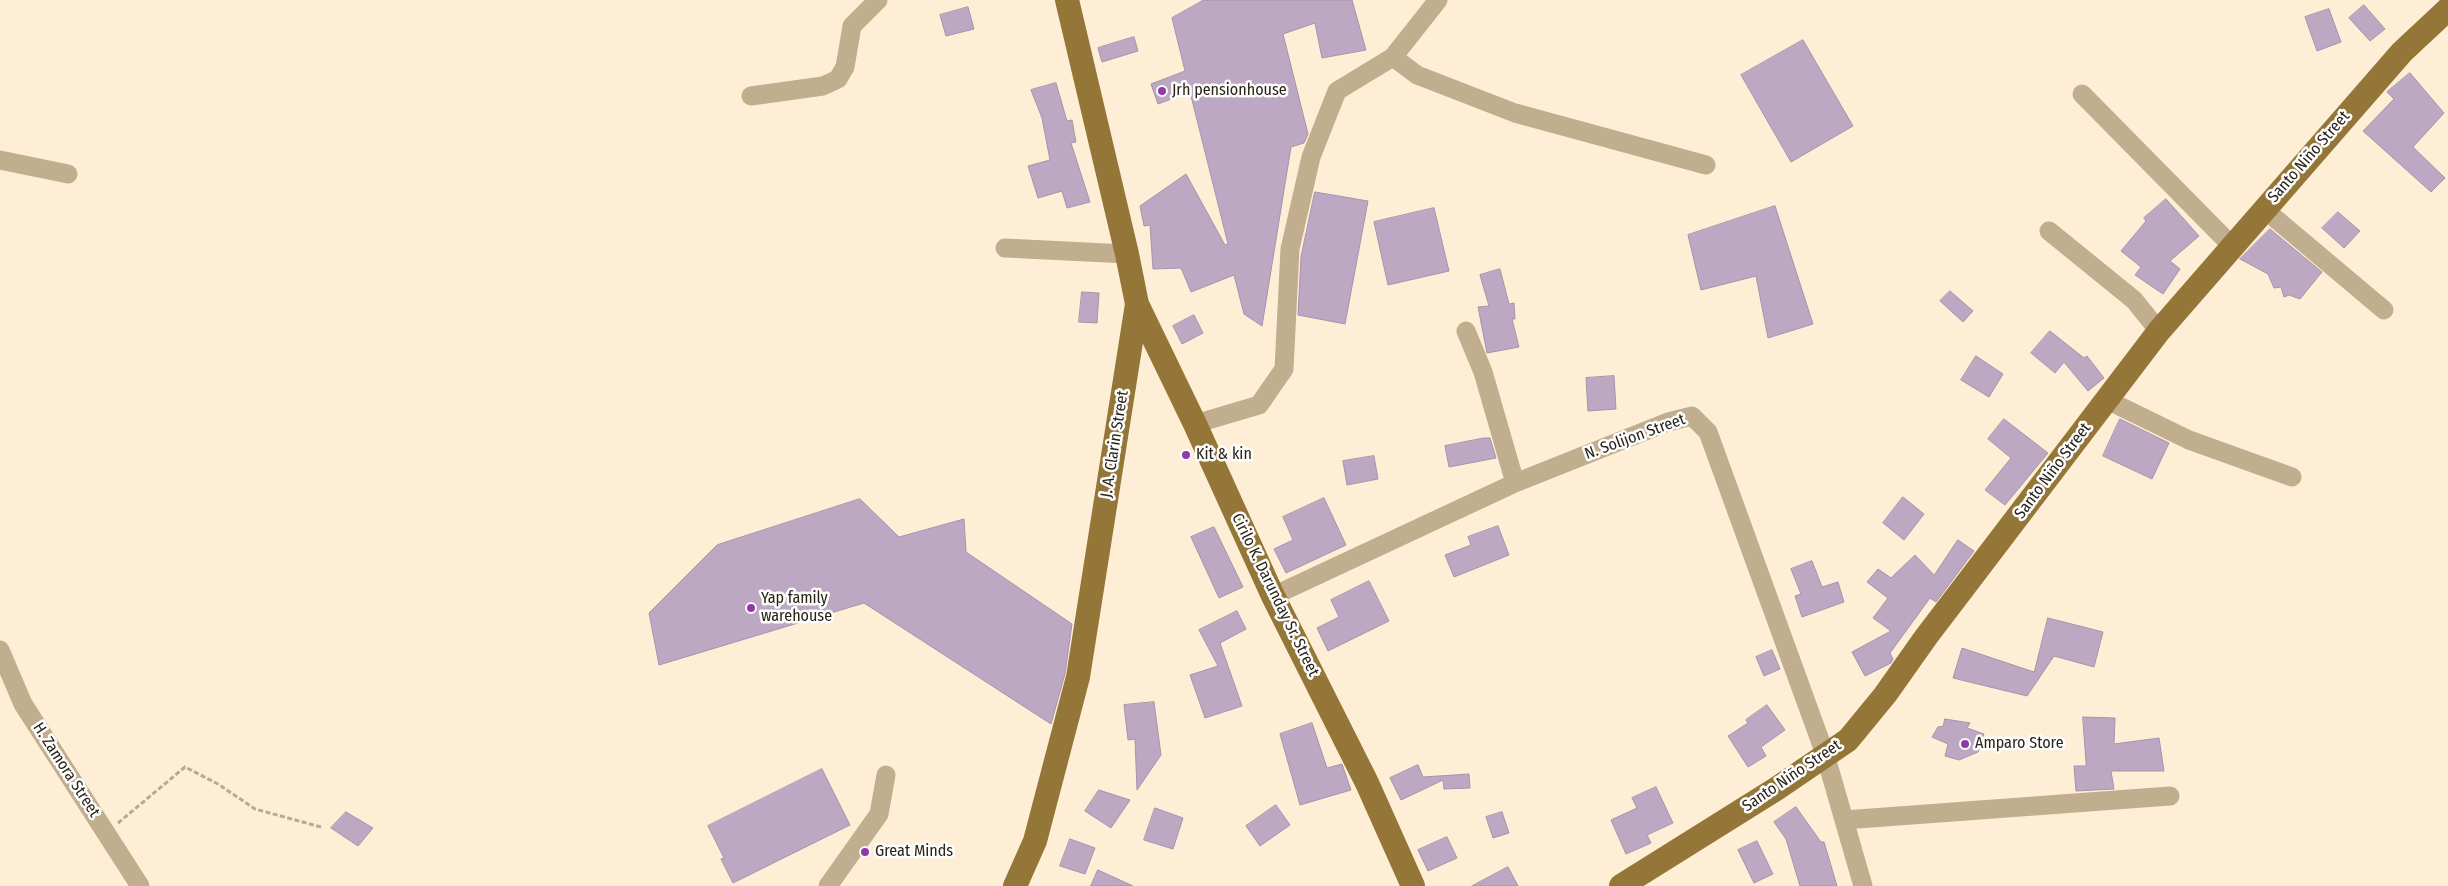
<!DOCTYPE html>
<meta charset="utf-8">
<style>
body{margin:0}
canvas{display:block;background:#fdeed5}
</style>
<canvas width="2448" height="886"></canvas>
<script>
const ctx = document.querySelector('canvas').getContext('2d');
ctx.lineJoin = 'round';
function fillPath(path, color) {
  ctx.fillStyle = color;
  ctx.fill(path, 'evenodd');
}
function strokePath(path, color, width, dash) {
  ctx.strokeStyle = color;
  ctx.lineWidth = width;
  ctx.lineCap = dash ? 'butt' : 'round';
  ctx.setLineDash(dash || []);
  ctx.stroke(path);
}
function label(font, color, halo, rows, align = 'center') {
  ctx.font = font + ' "Fira Sans Condensed",sans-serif';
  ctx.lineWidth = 5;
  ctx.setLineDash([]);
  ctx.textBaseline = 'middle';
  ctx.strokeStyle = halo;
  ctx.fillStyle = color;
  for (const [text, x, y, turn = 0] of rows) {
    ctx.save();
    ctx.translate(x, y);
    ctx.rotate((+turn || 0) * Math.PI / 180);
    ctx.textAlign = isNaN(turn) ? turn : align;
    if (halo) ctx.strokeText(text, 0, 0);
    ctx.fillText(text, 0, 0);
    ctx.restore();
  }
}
const building = new Path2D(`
 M 1204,0 L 1352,0 L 1366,50 L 1322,58 L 1315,23 L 1283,34 L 1308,134 L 1304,143 L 1291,147 L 1262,326 L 1244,314 L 1234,275 L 1191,292 L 1181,268 L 1153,269 L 1150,225 L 1144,226 L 1140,206 L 1186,174 L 1225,245 L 1228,244 L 1190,92 L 1158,104 L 1151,84 L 1185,71 L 1172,18 Z
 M 2364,5 L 2385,29 L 2370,41 L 2349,18 Z
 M 968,7 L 974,29 L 946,36 L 940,15 Z
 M 2329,9 L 2341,42 L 2317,51 L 2305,17 Z
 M 1134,37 L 1138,51 L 1102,62 L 1098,48 Z
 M 1803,40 L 1853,126 L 1791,162 L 1741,75 Z
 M 2410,73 L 2444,113 L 2413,147 L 2445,178 L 2431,192 L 2363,131 L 2394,99 L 2387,92 Z
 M 1056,83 L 1067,121 L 1072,120 L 1076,142 L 1071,143 L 1090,202 L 1067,208 L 1062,191 L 1038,198 L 1028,166 L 1050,160 L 1042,118 L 1031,90 Z
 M 1315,192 L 1368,201 L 1345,324 L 1298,315 L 1301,257 Z
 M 2166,199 L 2199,236 L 2170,261 L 2180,269 L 2163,294 L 2135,275 L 2141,267 L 2121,251 L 2146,221 L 2144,218 Z
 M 1775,206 L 1813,324 L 1768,338 L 1756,276 L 1701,290 L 1688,235 Z
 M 1434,208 L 1449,271 L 1388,285 L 1374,222 Z
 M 2338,212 L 2360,231 L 2344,248 L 2322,228 Z
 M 2270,229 L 2322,272 L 2300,299 L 2289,295 L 2284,297 L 2281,287 L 2274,288 L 2268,274 L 2240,259 Z
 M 1500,269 L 1509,304 L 1514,303 L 1515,319 L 1512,319 L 1519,347 L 1487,353 L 1478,307 L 1489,306 L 1480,275 Z
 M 1950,291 L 1973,311 L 1963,322 L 1940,301 Z
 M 1082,292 L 1099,293 L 1097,323 L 1079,322 Z
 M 1194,315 L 1203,333 L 1182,344 L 1173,326 Z
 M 2050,331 L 2084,358 L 2087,356 L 2104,378 L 2088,391 L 2064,362 L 2055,373 L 2031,353 Z
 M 1976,356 L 2003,374 L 1989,397 L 1961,380 Z
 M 1614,376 L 1616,409 L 1588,411 L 1586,378 Z
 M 2004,419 L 2048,453 L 2005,505 L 1985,490 L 2011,458 L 1988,439 Z
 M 2120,419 L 2169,443 L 2152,479 L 2103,456 Z
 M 1484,438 L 1490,438 L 1496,458 L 1449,467 L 1445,446 Z
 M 1374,456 L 1378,479 L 1347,485 L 1343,461 Z
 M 1903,497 L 1924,514 L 1904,540 L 1883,523 Z
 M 1324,498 L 1346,545 L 1286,573 L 1274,549 L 1293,540 L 1283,517 Z
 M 860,499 L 899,537 L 964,519 L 966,552 L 1072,624 L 1065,674 L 1051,724 L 864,603 L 659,665 L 649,613 L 717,545 Z
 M 1498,526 L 1509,555 L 1454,577 L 1445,555 L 1471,545 L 1468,537 Z
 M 1214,527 L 1243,587 L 1219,598 L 1191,537 Z
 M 1958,540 L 1974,551 L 1936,602 L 1930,598 L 1890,653 L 1893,659 L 1891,663 L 1865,676 L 1852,652 L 1891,631 L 1873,618 L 1888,598 L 1867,582 L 1878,569 L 1891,578 L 1915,555 L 1934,575 Z
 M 1812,561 L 1822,587 L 1838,582 L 1844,602 L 1802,617 L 1795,596 L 1801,594 L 1791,569 Z
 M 1369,581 L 1389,621 L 1328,651 L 1317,628 L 1339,617 L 1331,600 Z
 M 1237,611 L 1246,629 L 1220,643 L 1242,706 L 1205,718 L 1190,675 L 1218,666 L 1199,630 Z
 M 2048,618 L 2103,632 L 2094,667 L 2054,656 L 2027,696 L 1953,678 L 1962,648 L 2034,672 Z
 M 1772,650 L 1780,669 L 1764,676 L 1756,657 Z
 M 1154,702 L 1161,755 L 1137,790 L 1135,739 L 1128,740 L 1124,705 Z
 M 1767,705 L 1785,730 L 1761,747 L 1766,756 L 1748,767 L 1728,736 L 1748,723 L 1746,720 Z
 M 2083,717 L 2115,718 L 2114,744 L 2159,738 L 2164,771 L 2111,771 L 2114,789 L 2076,791 L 2074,766 L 2086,766 Z
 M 1945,719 L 1970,723 L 1967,728 L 1984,734 L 1978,752 L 1959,760 L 1945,756 L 1948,744 L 1932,737 L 1938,727 L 1943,726 Z
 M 1312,723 L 1327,768 L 1342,764 L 1351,790 L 1300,805 L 1280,734 Z
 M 1418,765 L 1423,777 L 1469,774 L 1470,788 L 1444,789 L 1443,780 L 1401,800 L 1390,778 Z
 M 822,769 L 850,825 L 733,883 L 721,859 L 724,858 L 708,826 Z
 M 1656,787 L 1673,823 L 1647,835 L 1651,843 L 1626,854 L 1611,820 L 1637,808 L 1632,798 Z
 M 1099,790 L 1130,800 L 1111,828 L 1085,811 Z
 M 1276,805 L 1290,825 L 1260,846 L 1246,826 Z
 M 1796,807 L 1821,842 L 1824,842 L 1837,886 L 1800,886 L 1786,839 L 1774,822 Z
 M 1155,808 L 1183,818 L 1173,849 L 1144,840 Z
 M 346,812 L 373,828 L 358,846 L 331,828 Z
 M 1502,812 L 1509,833 L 1493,838 L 1486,817 Z
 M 1447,837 L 1457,858 L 1428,871 L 1418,850 Z
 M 1070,839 L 1095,848 L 1085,874 L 1060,866 Z
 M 1757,841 L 1773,874 L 1754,883 L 1738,850 Z
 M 1508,867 L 1518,886 L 1472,886 Z
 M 1098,870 L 1133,886 L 1091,886 Z`);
fillPath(building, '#bda8c4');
strokePath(building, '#a792ad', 1);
strokePath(new Path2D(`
 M 118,823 L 185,767 L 218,784 L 255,809 L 321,827`), '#b6aa96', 3, [5, 2.5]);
strokePath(new Path2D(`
 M 1393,57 L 1417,75 L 1515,113 L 1706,165
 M 2082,94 L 2232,246
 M 751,96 L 823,86 L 838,79 L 845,67 L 852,26 L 878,0
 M 0,160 L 68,174
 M 2264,209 L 2384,310
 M 2049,231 L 2134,300 L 2159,331
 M 1005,248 L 1127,254
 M 1466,331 L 1483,372 L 1515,483
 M 2107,400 L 2189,440 L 2292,477
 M 1195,424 L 1259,405 L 1284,369 L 1290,249 L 1311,157 L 1337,91 L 1393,57 L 1438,0
 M 1273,596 L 1515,483 L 1668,422 L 1692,416 L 1708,432 L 1825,754 L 1863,886
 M 0,650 L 23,704 L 140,886
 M 1844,820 L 2170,796
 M 828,886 L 879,814 L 886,775`), '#c0ae8f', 19);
strokePath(new Path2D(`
 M 1137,304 L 1195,424 L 1273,596 L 1367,783 L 1413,886
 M 1015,886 L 1035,841 L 1078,677 L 1137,304 L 1127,254 L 1067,0
 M 1621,886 L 1776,789 L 1848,740 L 1885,695 L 1926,637 L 2159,331 L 2402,52 L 2448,9`), '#957639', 24);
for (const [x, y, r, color] of [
 [1162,91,5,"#903aa8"],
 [1186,455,5,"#903aa8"],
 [751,608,5,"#903aa8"],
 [1965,744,5,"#903aa8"],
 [865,852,5,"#903aa8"]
]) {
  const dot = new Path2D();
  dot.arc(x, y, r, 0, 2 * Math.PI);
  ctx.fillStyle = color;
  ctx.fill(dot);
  strokePath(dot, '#fdfdfd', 2);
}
label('16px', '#292317', '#fdfdfd', [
 ["Jrh pensionhouse",1172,91],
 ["Kit & kin",1196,455],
 ["Yap family",761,599],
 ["warehouse",761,617],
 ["Amparo Store",1975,744],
 ["Great Minds",875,852]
], 'left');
label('16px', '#292317', '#fdfdfd', [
 ["Santo Niño Street",2309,157,-49],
 ["N. Solijon Street",1635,437,-20],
 ["J. A. Clarin Street",1115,444,-81],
 ["Santo Niño Street",2053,471,-53],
 ["Cirilo K. Darunday Sr. Street",1275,595,64],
 ["H. Zamora Street",66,770,57],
 ["Santo Niño Street",1792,776,-34]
]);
</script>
